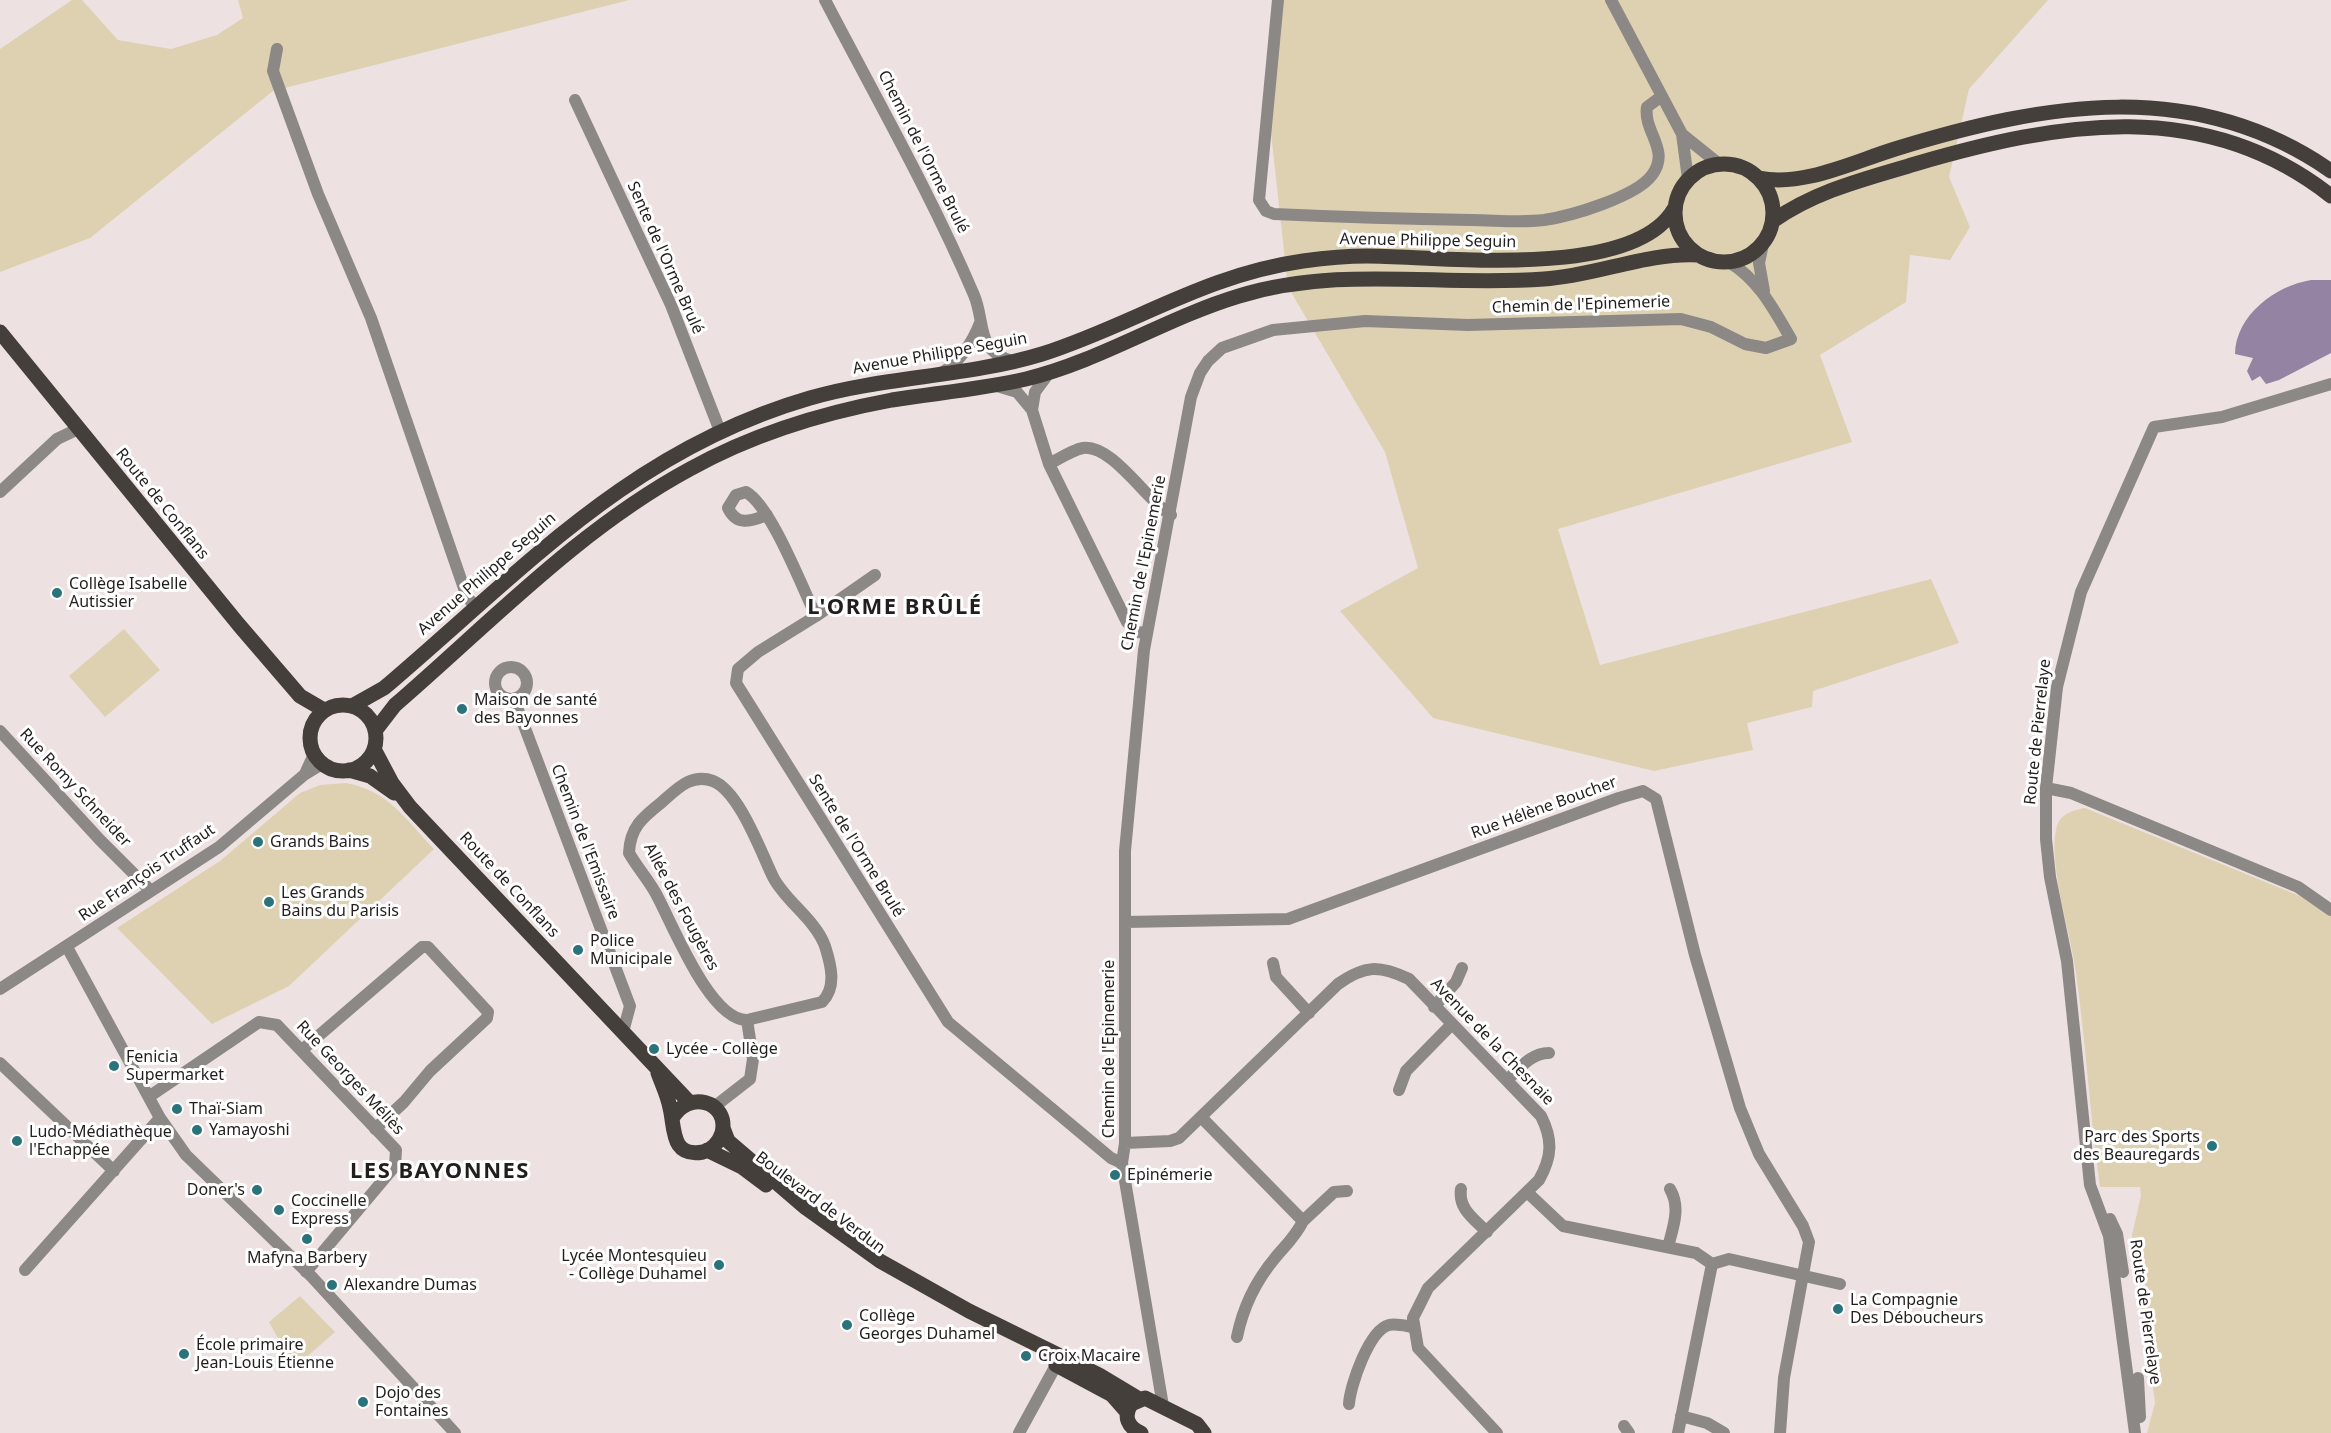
<!DOCTYPE html>
<meta charset="utf-8">
<style>
body{margin:0}
canvas{display:block;background:#ede1e1}
</style>
<canvas width="2331" height="1433"></canvas>
<script>
const ctx = document.querySelector('canvas').getContext('2d');
ctx.lineJoin = 'round';
function fillPath(path, color) {
  ctx.fillStyle = color;
  ctx.fill(path, 'evenodd');
}
function strokePath(path, color, width, dash) {
  ctx.strokeStyle = color;
  ctx.lineWidth = width;
  ctx.lineCap = dash ? 'butt' : 'round';
  ctx.setLineDash(dash || []);
  ctx.stroke(path);
}
function label(font, color, halo, rows, align = 'center') {
  ctx.font = font + ' "Noto Sans",sans-serif';
  ctx.lineWidth = 6;
  ctx.setLineDash([]);
  ctx.textBaseline = 'middle';
  ctx.strokeStyle = halo;
  ctx.fillStyle = color;
  for (const [text, x, y, turn = 0] of rows) {
    ctx.save();
    ctx.translate(x, y);
    ctx.rotate((+turn || 0) * Math.PI / 180);
    ctx.textAlign = isNaN(turn) ? turn : align;
    if (halo) ctx.strokeText(text, 0, 0);
    ctx.fillText(text, 0, 0);
    ctx.restore();
  }
}
fillPath(new Path2D(`
 M 72,0 L 82,0 L 118,40 L 171,49 L 217,35 L 243,18 L 238,0 L 629,0 L 273,91 L 90,238 L 0,272 L 0,49 Z
 M 1275,0 L 2048,0 L 1969,89 L 1949,177 L 1970,227 L 1950,260 L 1910,255 L 1906,302 L 1820,355 L 1852,442 L 1558,529 L 1600,665 L 1931,579 L 1959,643 L 1813,691 L 1812,707 L 1747,723 L 1753,750 L 1654,771 L 1433,718 L 1340,611 L 1418,568 L 1385,452 L 1288,287 L 1265,79 Z
 M 124,629 L 160,670 L 105,717 L 69,676 Z
 M 346,783 C 389,791 405,819 434,849 L 289,986 L 212,1024 L 117,928 L 220,861 L 300,793 L 320,785 Z
 M 2085,808 L 2302,897 L 2331,916 L 2331,1433 L 2147,1433 L 2155,1403 L 2132,1235 L 2141,1196 L 2140,1187 L 2100,1187 C 2090,1116 2086,1044 2076,973 C 2072,936 2045,856 2058,823 C 2063,813 2074,810 2085,808 Z
 M 300,1296 L 335,1332 L 294,1368 L 269,1322 Z`), '#ded1b2');
fillPath(new Path2D(`
 M 2311,280 L 2331,280 L 2331,353 L 2279,380 L 2266,384 L 2260,376 L 2252,381 L 2247,371 L 2253,358 L 2235,354 C 2236,315 2275,286 2311,280 Z`), '#9483a2');
strokePath(new Path2D(`
 M 825,0 C 876,98 931,194 974,295 C 986,324 975,350 1012,361
 M 1278,0 L 1259,200 L 1266,211 L 1274,214 C 1340,217 1405,219 1471,220 C 1494,220 1520,223 1544,220 C 1571,216 1636,197 1652,175 C 1671,150 1643,132 1647,107 L 1662,96
 M 1611,0 L 1682,134 L 1688,179
 M 277,49 L 273,71 L 318,194 L 371,318 L 467,597 L 476,607
 M 575,100 L 671,305 L 720,431
 M 1683,135 L 1719,164
 M 1763,244 L 1759,263 L 1764,291
 M 942,373 C 961,360 972,344 980,323
 M 997,386 L 1017,392 L 1032,410 L 1049,464 L 1127,622 L 1137,632 L 1147,633
 M 1032,410 L 1035,392 L 1049,373
 M 1049,464 C 1059,459 1072,450 1083,448 C 1112,444 1146,500 1171,515
 M 0,492 L 57,439 L 78,429
 M 767,515 C 751,521 737,527 728,508 L 736,495 L 746,492 C 771,506 802,587 816,616 L 758,652 L 738,669 L 736,683 L 948,1022 L 1111,1158 L 1122,1163
 M 816,616 L 875,575
 M495 683a16 16 0 1 1 32 0a16 16 0 1 1-32 0Z
 M 514,699 L 630,1006 L 623,1032
 M 0,731 L 100,840 L 151,891
 M 305,774 L 314,754
 M 2046,788 L 2071,793 L 2298,887 L 2331,910
 M 1125,922 L 1288,919 L 1619,798 L 1643,791 L 1656,799 L 1695,955 L 1740,1108 L 1759,1154 L 1803,1226 L 1809,1242 L 1784,1378 L 1780,1433
 M 67,947 L 160,1118 L 186,1155 L 312,1277 L 455,1433
 M 1273,963 L 1276,977 L 1309,1013
 M 0,989 L 219,847 L 304,775 L 322,764
 M 1434,1007 L 1456,982 L 1462,968
 M 302,1050 L 422,947 L 428,947 L 488,1012 L 487,1018 L 430,1071 L 404,1102 L 375,1129
 M 0,1063 L 114,1171
 M 1507,1080 C 1520,1068 1531,1053 1549,1053
 M 1399,1090 L 1406,1071 L 1452,1024
 M 150,1096 L 259,1022 L 277,1025 L 396,1150 L 395,1166 L 306,1272
 M 714,1107 L 750,1079 L 753,1059 L 747,1020 C 709,1020 672,922 655,892 C 647,878 637,867 629,853 C 630,827 643,817 662,802 C 677,789 691,773 713,781 C 739,791 761,852 773,877 C 786,902 815,919 825,946 C 831,965 837,987 822,1002 L 747,1020
 M 1201,1117 L 1303,1221 C 1296,1236 1285,1246 1275,1258 C 1255,1282 1243,1307 1237,1337
 M 1125,1143 L 1170,1141 L 1179,1138 L 1338,984 C 1365,965 1379,965 1409,979 L 1541,1116 C 1553,1140 1552,1157 1539,1180 L 1428,1288 L 1413,1318 L 1418,1348 L 1497,1433
 M 1461,1189 C 1458,1209 1474,1219 1487,1232
 M 1528,1193 L 1563,1226 L 1696,1253 L 1712,1264 L 1678,1433
 M 2110,1219 L 2117,1234 L 2123,1272
 M 1303,1221 L 1334,1192 L 1347,1191
 M 1668,1247 C 1673,1227 1681,1208 1670,1189
 M 1712,1264 L 1729,1259 L 1840,1284
 M 25,1270 L 160,1118
 M 2138,1378 L 2140,1417
 M 1349,1404 C 1350,1386 1369,1330 1389,1325 C 1396,1323 1406,1326 1413,1327
 M 1163,1406 L 1122,1163 L 1125,1143 L 1125,851 L 1144,650 L 1191,397 L 1200,373 L 1208,361 L 1222,348 L 1273,330 L 1365,321 L 1468,325 L 1681,319 L 1711,327 L 1745,344 L 1766,348 L 1791,339 C 1774,310 1759,280 1729,262
 M 1681,1416 L 1707,1423 L 1724,1433
 M 1624,1426 L 1629,1433
 M 1019,1433 L 1060,1358
 M 2135,1433 L 2109,1236 L 2090,1185 L 2067,961 L 2050,877 L 2046,839 L 2046,788 L 2057,687 L 2081,592 L 2154,427 L 2222,417 L 2331,384`), '#8c8886', 12);
strokePath(new Path2D(`
 M1675 213a49 49 0 1 1 98 0a49 49 0 1 1-98 0Z
 M 1759,178 C 1803,187 1853,162 1895,149 C 2045,103 2194,76 2331,171
 M 1773,221 C 1815,191 1865,179 1915,164 C 2059,122 2204,96 2331,196
 M 0,332 L 239,625 L 300,696 L 324,710
 M310 738a33 33 0 1 1 66 0a33 33 0 1 1-66 0Z
 M 352,706 L 384,688 C 522,571 630,450 810,398 C 886,376 967,377 1042,354 C 1133,325 1204,275 1303,261 C 1325,258 1346,256 1367,256 C 1440,256 1632,281 1674,209
 M 375,731 L 395,705 C 490,623 579,529 690,469 C 753,434 822,413 892,400 C 937,393 982,389 1026,379 C 1100,361 1166,318 1239,296 C 1340,265 1441,287 1544,279 C 1596,276 1646,252 1699,255
 M 374,749 L 392,783 L 410,807 L 689,1102
 M 349,770 L 370,776 L 394,793
 M 658,1073 C 662,1084 668,1096 670,1108 C 675,1127 670,1158 703,1152 C 712,1150 719,1142 722,1133 C 730,1101 687,1089 672,1119
 M 723,1128 L 728,1141 L 806,1208 L 880,1261 L 969,1311 L 1099,1375 L 1139,1399
 M 707,1150 L 742,1167 L 766,1185
 M 1056,1365 L 1112,1395 L 1127,1412
 M 1141,1433 C 1128,1427 1123,1417 1131,1404 L 1145,1398 L 1197,1424 L 1204,1433`), '#453f3b', 15);
for (const [x, y, r, color] of [
 [57,593,6,"#2a737b"],
 [462,709,6,"#2a737b"],
 [258,842,6,"#2a737b"],
 [269,902,6,"#2a737b"],
 [578,950,6,"#2a737b"],
 [654,1049,6,"#2a737b"],
 [114,1066,6,"#2a737b"],
 [177,1109,6,"#2a737b"],
 [197,1130,6,"#2a737b"],
 [17,1141,6,"#2a737b"],
 [2212,1146,6,"#2a737b"],
 [1115,1175,6,"#2a737b"],
 [257,1190,6,"#2a737b"],
 [279,1210,6,"#2a737b"],
 [307,1239,6,"#2a737b"],
 [719,1265,6,"#2a737b"],
 [332,1285,6,"#2a737b"],
 [1838,1309,6,"#2a737b"],
 [847,1325,6,"#2a737b"],
 [184,1354,6,"#2a737b"],
 [1026,1356,6,"#2a737b"],
 [363,1402,6,"#2a737b"]
]) {
  const dot = new Path2D();
  dot.arc(x, y, r, 0, 2 * Math.PI);
  ctx.fillStyle = color;
  ctx.fill(dot);
  strokePath(dot, '#fff', 2);
}
label('16px', '#221e1d', '#fff', [
 ["Chemin de l'Orme Brulé",923,152,63],
 ["Avenue Philippe Seguin",1428,241,1],
 ["Sente de l'Orme Brulé",665,258,66],
 ["Chemin de l'Epinemerie",1581,305,-2],
 ["Avenue Philippe Seguin",940,354,-10],
 ["Route de Conflans",162,504,51],
 ["Chemin de l'Epinemerie",1144,563,-79],
 ["Avenue Philippe Seguin",487,574,-41],
 ["Route de Pierrelaye",2038,732,-84],
 ["Rue Romy Schneider",75,788,47],
 ["Rue Hélène Boucher",1544,808,-20],
 ["Chemin de l'Emissaire",585,842,69],
 ["Sente de l'Orme Brulé",856,846,58],
 ["Rue François Truffaut",147,873,-34],
 ["Route de Conflans",509,885,47],
 ["Allée des Fougères",681,907,62],
 ["Avenue de la Chesnaie",1492,1042,46],
 ["Chemin de l'Epinemerie",1109,1049,-90],
 ["Rue Georges Méliès",350,1078,47],
 ["Boulevard de Verdun",820,1203,37],
 ["Route de Pierrelaye",2145,1312,82]
]);
label('16px', '#221e1d', '#fff', [
 ["Collège Isabelle",69,584],
 ["Autissier",69,602],
 ["Maison de santé",474,700],
 ["des Bayonnes",474,718],
 ["Grands Bains",270,842],
 ["Les Grands",281,893],
 ["Bains du Parisis",281,911],
 ["Police",590,941],
 ["Municipale",590,959],
 ["Lycée - Collège",666,1049],
 ["Fenicia",126,1057],
 ["Supermarket",126,1075],
 ["Thaï-Siam",189,1109],
 ["Yamayoshi",209,1130],
 ["Ludo-Médiathèque",29,1132],
 ["l'Echappée",29,1150],
 ["Parc des Sports",2200,1137,"right"],
 ["des Beauregards",2200,1155,"right"],
 ["Epinémerie",1127,1175],
 ["Doner's",245,1190,"right"],
 ["Coccinelle",291,1201],
 ["Express",291,1219],
 ["Lycée Montesquieu",707,1256,"right"],
 ["- Collège Duhamel",707,1274,"right"],
 ["Mafyna Barbery",307,1258,"center"],
 ["Alexandre Dumas",344,1285],
 ["La Compagnie",1850,1300],
 ["Des Déboucheurs",1850,1318],
 ["Collège",859,1316],
 ["Georges Duhamel",859,1334],
 ["École primaire",196,1345],
 ["Jean-Louis Étienne",196,1363],
 ["Croix Macaire",1038,1356],
 ["Dojo des",375,1393],
 ["Fontaines",375,1411]
], 'left');
ctx.letterSpacing = '1.5px';
label('bold 22px', '#221e1d', '#fff', [
 ["L'ORME BRÛLÉ",895,608],
 ["LES BAYONNES",440,1172]
]);
ctx.letterSpacing = '0px';
</script>
